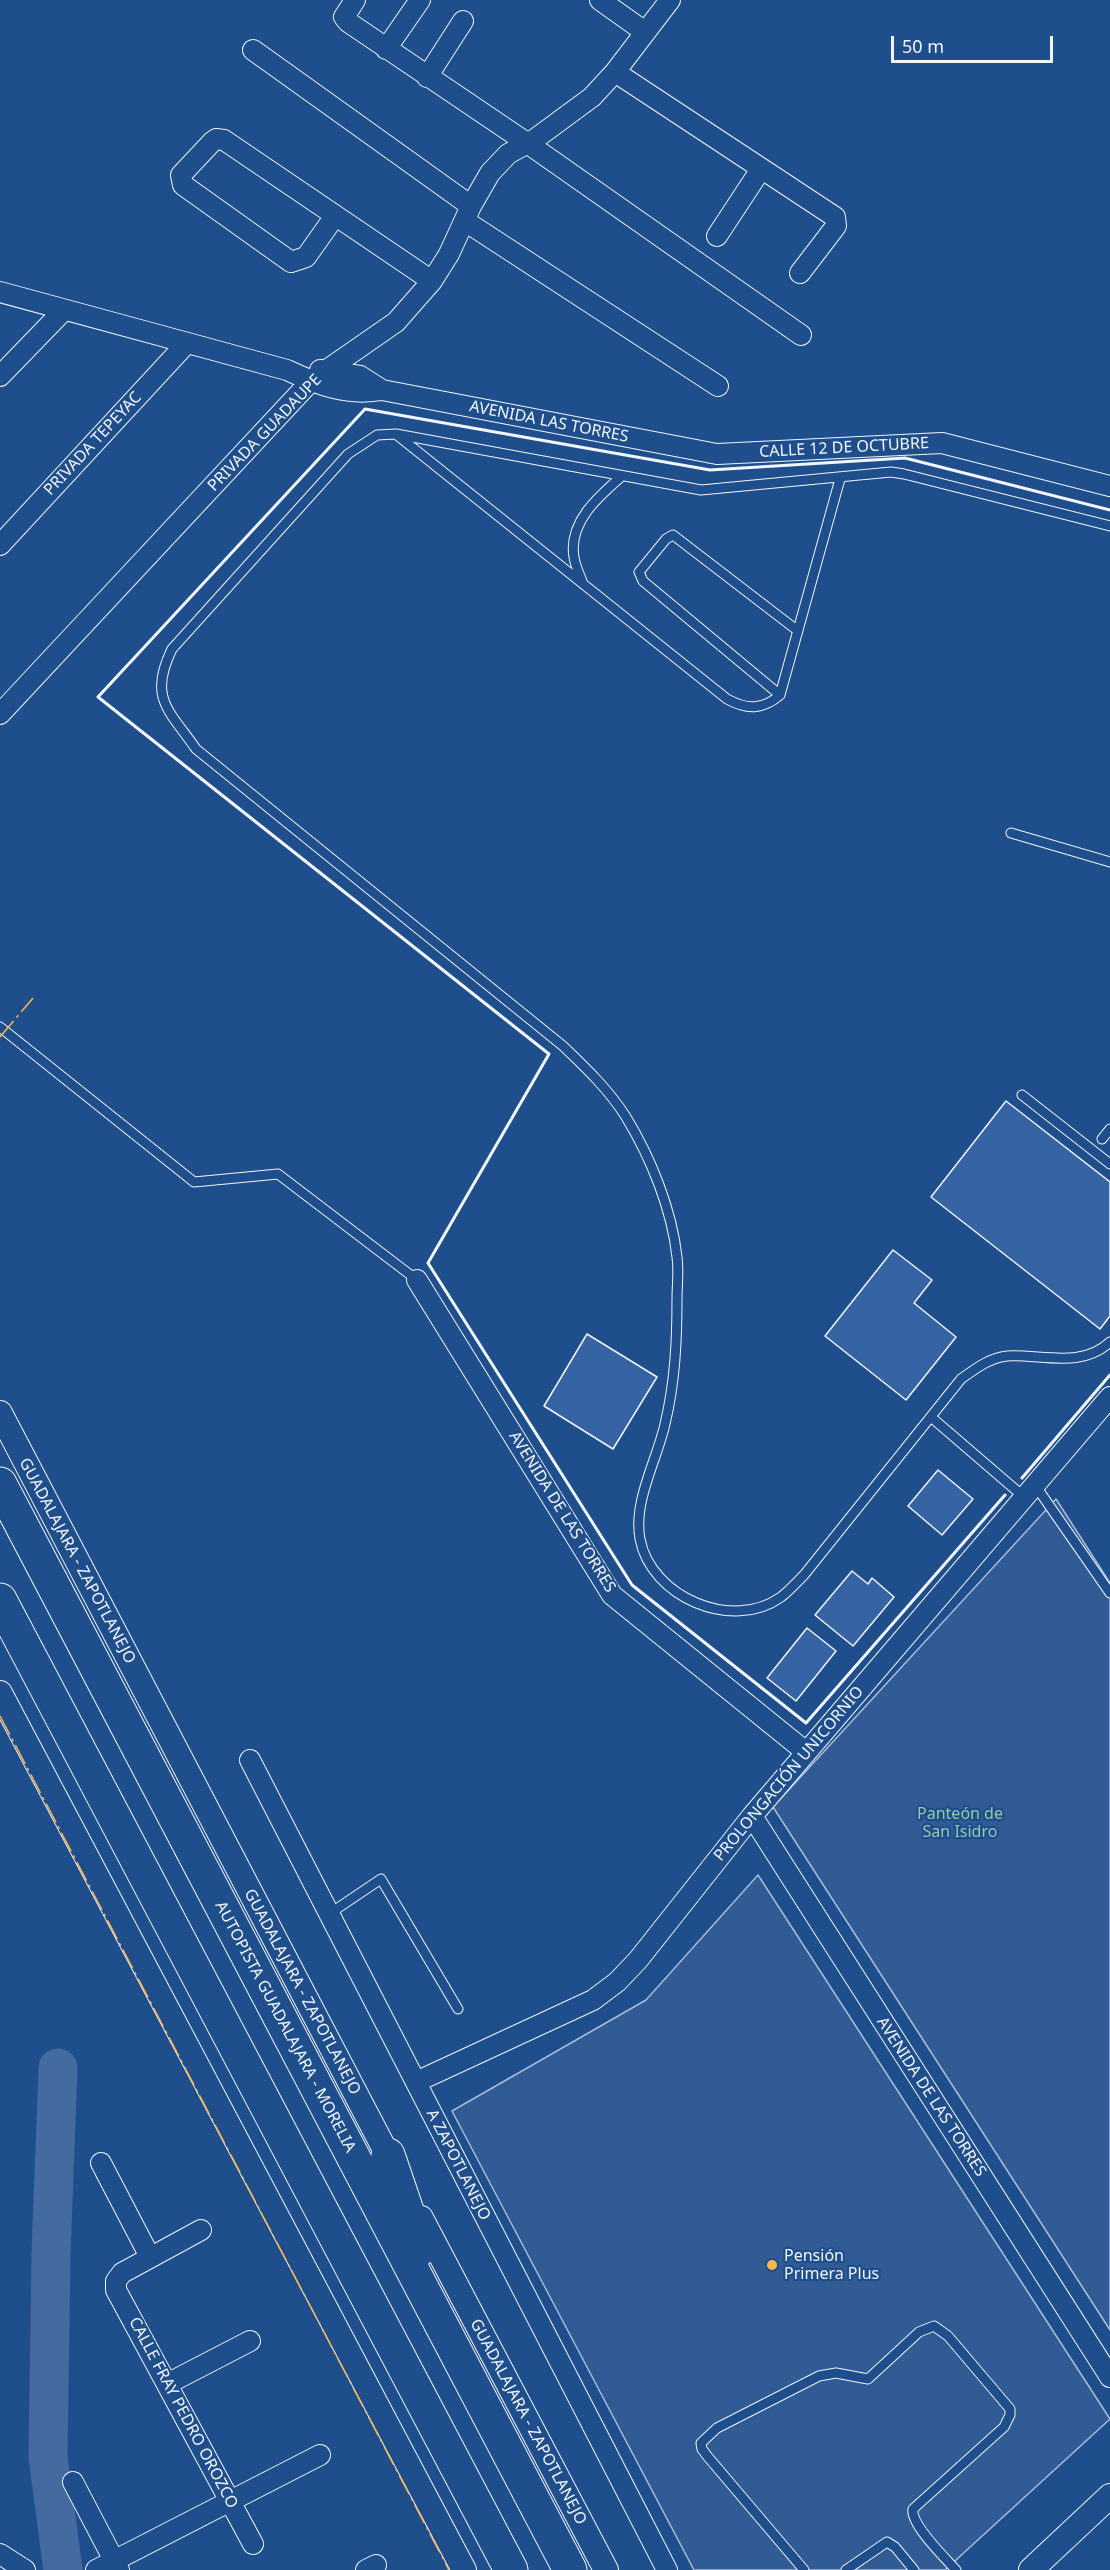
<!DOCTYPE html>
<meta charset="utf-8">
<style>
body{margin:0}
#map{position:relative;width:1110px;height:2570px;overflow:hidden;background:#1f4e8c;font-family:"Noto Sans",sans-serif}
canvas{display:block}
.scale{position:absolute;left:891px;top:36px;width:162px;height:27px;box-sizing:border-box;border:3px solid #f2f6ff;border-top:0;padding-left:8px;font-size:18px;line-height:21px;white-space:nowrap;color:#f2f6ff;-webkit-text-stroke:4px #1f4e8c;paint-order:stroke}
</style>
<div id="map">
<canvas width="1110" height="2570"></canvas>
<div class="scale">50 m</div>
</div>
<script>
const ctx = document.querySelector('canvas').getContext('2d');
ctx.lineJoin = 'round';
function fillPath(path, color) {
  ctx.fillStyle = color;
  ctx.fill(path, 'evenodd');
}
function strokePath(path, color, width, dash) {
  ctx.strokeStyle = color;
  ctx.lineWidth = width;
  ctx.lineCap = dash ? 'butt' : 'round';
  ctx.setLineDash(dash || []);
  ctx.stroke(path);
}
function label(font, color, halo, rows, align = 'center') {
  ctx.font = font + ' "Noto Sans",sans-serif';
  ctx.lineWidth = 4.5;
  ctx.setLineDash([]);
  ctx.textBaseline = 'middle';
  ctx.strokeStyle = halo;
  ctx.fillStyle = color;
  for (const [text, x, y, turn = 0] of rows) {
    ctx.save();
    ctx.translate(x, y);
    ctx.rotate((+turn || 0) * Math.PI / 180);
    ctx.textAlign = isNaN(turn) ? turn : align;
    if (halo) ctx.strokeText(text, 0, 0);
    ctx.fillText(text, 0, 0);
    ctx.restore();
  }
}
const built = new Path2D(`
 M 1056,1499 L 1110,1583 L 1110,2330 L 773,1807 Z
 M 758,1875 L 1110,2419 L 945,2570 L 694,2570 L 452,2111 L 646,2000 Z`);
fillPath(built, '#305b95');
strokePath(built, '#a8bbd7', 1.5);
strokePath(new Path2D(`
 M 58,2068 L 51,2253 L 48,2457 L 63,2570`), '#446ba0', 39);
const building = new Path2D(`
 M 1006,1101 L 1110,1182 L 1110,1316 L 1100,1329 L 931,1197 Z
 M 893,1250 L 932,1280 L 914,1303 L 956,1337 L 906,1400 L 825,1336 Z
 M 587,1334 L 657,1377 L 613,1449 L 544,1406 Z
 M 938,1470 L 973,1499 L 942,1535 L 908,1506 Z
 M 852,1571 L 868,1584 L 872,1578 L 894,1597 L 853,1646 L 815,1615 Z
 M 807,1628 L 836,1651 L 796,1701 L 767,1678 Z`);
fillPath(building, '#3563a3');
strokePath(building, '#f2f6ff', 1.5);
const service = new Path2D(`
 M 397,435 L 727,699 C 747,710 763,710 780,695 L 840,479
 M 1110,526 L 904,474 L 891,472 L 701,490 L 396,434 L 377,435 L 348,454 L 172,649 C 148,698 169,710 196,749 L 563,1046 C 586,1068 609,1090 626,1117 C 651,1158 672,1210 677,1257 C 679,1271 677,1285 677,1298 C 677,1342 675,1382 665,1424 C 657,1460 633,1501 640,1539 C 651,1597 732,1632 781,1597 C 789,1591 797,1582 804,1575 L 961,1379 C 975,1369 989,1358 1007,1356 C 1042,1354 1081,1369 1110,1342
 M 583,584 C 580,575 575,566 574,557 C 568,522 599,496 622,476
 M 780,695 L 643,581 L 639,572 L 666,539 L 673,535 L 798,631
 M 1011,833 L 1110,862
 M 0,1027 L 194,1182 L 278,1174 L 417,1280
 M 1022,1095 L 1110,1164
 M 1102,1139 L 1110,1129
 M 931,1417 L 1024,1497
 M 1035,1485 L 1110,1593
 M 329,1914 L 381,1879 L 458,2009
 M 804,2570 L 708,2457 L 702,2449 L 701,2443 L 717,2428 L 819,2376 L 836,2373 L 868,2379 L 919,2332 L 934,2326 L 948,2336 L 1010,2409 L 1010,2415 L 1004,2427 L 913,2509 C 910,2524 945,2558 956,2570
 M 846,2570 L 887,2542 L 895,2547 L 914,2570`);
const minor = new Path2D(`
 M 355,0 L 344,17 L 348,22 L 527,143 L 801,335
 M 600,0 L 645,32
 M 386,49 L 420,0
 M 253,50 L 471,206
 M 615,72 L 835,217 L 836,226 L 800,273
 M 427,77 L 463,21
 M 335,216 L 306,257 L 291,262 L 183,185 L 181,175 L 212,142 L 216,139 L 224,140 L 432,281
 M 465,221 L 718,386
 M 717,236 L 761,169
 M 0,292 L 287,370 C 319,385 346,396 382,390 L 717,454 L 942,443 L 1110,486
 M 320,370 L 360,376 L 382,390
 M 0,376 L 64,310
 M 0,545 L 186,344
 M 0,714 L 311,381 L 396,322 L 432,281 L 449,254 L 471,206 L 490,173 L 508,154 L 535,139 L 592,97 L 615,72 L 670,0
 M 417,1280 L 612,1595 L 806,1752
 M 250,1760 L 667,2570
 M 752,1816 L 1110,2377
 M 416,2082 L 593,2000 L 617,1982 L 638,1960 L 752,1816 L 1110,1397
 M 101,2163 L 150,2257
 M 201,2230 L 122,2273 L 116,2281 L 116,2290 L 253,2544
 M 167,2384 L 250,2341
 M 73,2482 L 119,2570
 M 0,2554 L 25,2570
 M 96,2570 L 320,2455
 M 366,2570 L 376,2565`);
const tertiary = new Path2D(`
 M 0,1413 L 395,2169
 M 0,1693 L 464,2570
 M 421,2218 L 606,2570
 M 1031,2570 L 1110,2496`);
const motorway = new Path2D(`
 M 0,1484 L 570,2570
 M 0,1600 L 511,2570
 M 388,2155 L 420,2249`);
strokePath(service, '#f2f6ff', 11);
strokePath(minor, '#f2f6ff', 22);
strokePath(tertiary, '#f2f6ff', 26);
strokePath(motorway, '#f2f6ff', 35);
strokePath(service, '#1f4e8c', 9);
strokePath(minor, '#1f4e8c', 20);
strokePath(tertiary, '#1f4e8c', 24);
strokePath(motorway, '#1f4e8c', 33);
strokePath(new Path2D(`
 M 1022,1478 L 1110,1375
 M 1005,1495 L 806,1723 L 632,1585 L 428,1263 L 549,1054 L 98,697 L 365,409 L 710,470 L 905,458 L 1110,510`), '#f2f6ff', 3);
strokePath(new Path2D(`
 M 0,1037 L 33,998
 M 0,1716 L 449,2570`), '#ffb74d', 1.5, [21, 4.5, 3, 4.5]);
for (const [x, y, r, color] of [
 [772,2265,6,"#ffb74d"]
]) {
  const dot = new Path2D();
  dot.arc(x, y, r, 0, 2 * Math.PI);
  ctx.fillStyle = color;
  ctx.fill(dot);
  strokePath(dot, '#1f4e8c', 2);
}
label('16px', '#f2f6ff', '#1f4e8c', [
 ["AVENIDA LAS TORRES",549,422,11],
 ["PRIVADA GUADAUPE",265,433,-46],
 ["PRIVADA TEPEYAC",93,444,-47],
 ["CALLE 12 DE OCTUBRE",844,448,-3],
 ["AVENIDA DE LAS TORRES",562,1512,58],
 ["GUADALAJARA - ZAPOTLANEJO",77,1561,62],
 ["PROLONGACIÓN UNICORNIO",789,1774,-50],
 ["GUADALAJARA - ZAPOTLANEJO",302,1992,62],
 ["AUTOPISTA GUADALAJARA - MORELIA",285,2027,62],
 ["AVENIDA DE LAS TORRES",931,2097,57],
 ["A ZAPOTLANEJO",458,2165,63],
 ["CALLE FRAY PEDRO OROZCO",183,2413,62],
 ["GUADALAJARA - ZAPOTLANEJO",528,2422,62]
]);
label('16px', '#97c8a6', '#1f4e8c', [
 ["Panteón de",960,1814],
 ["San Isidro",960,1832]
]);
label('16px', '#f2f6ff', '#1f4e8c', [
 ["Pensión",784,2256],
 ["Primera Plus",784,2274]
], 'left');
</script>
